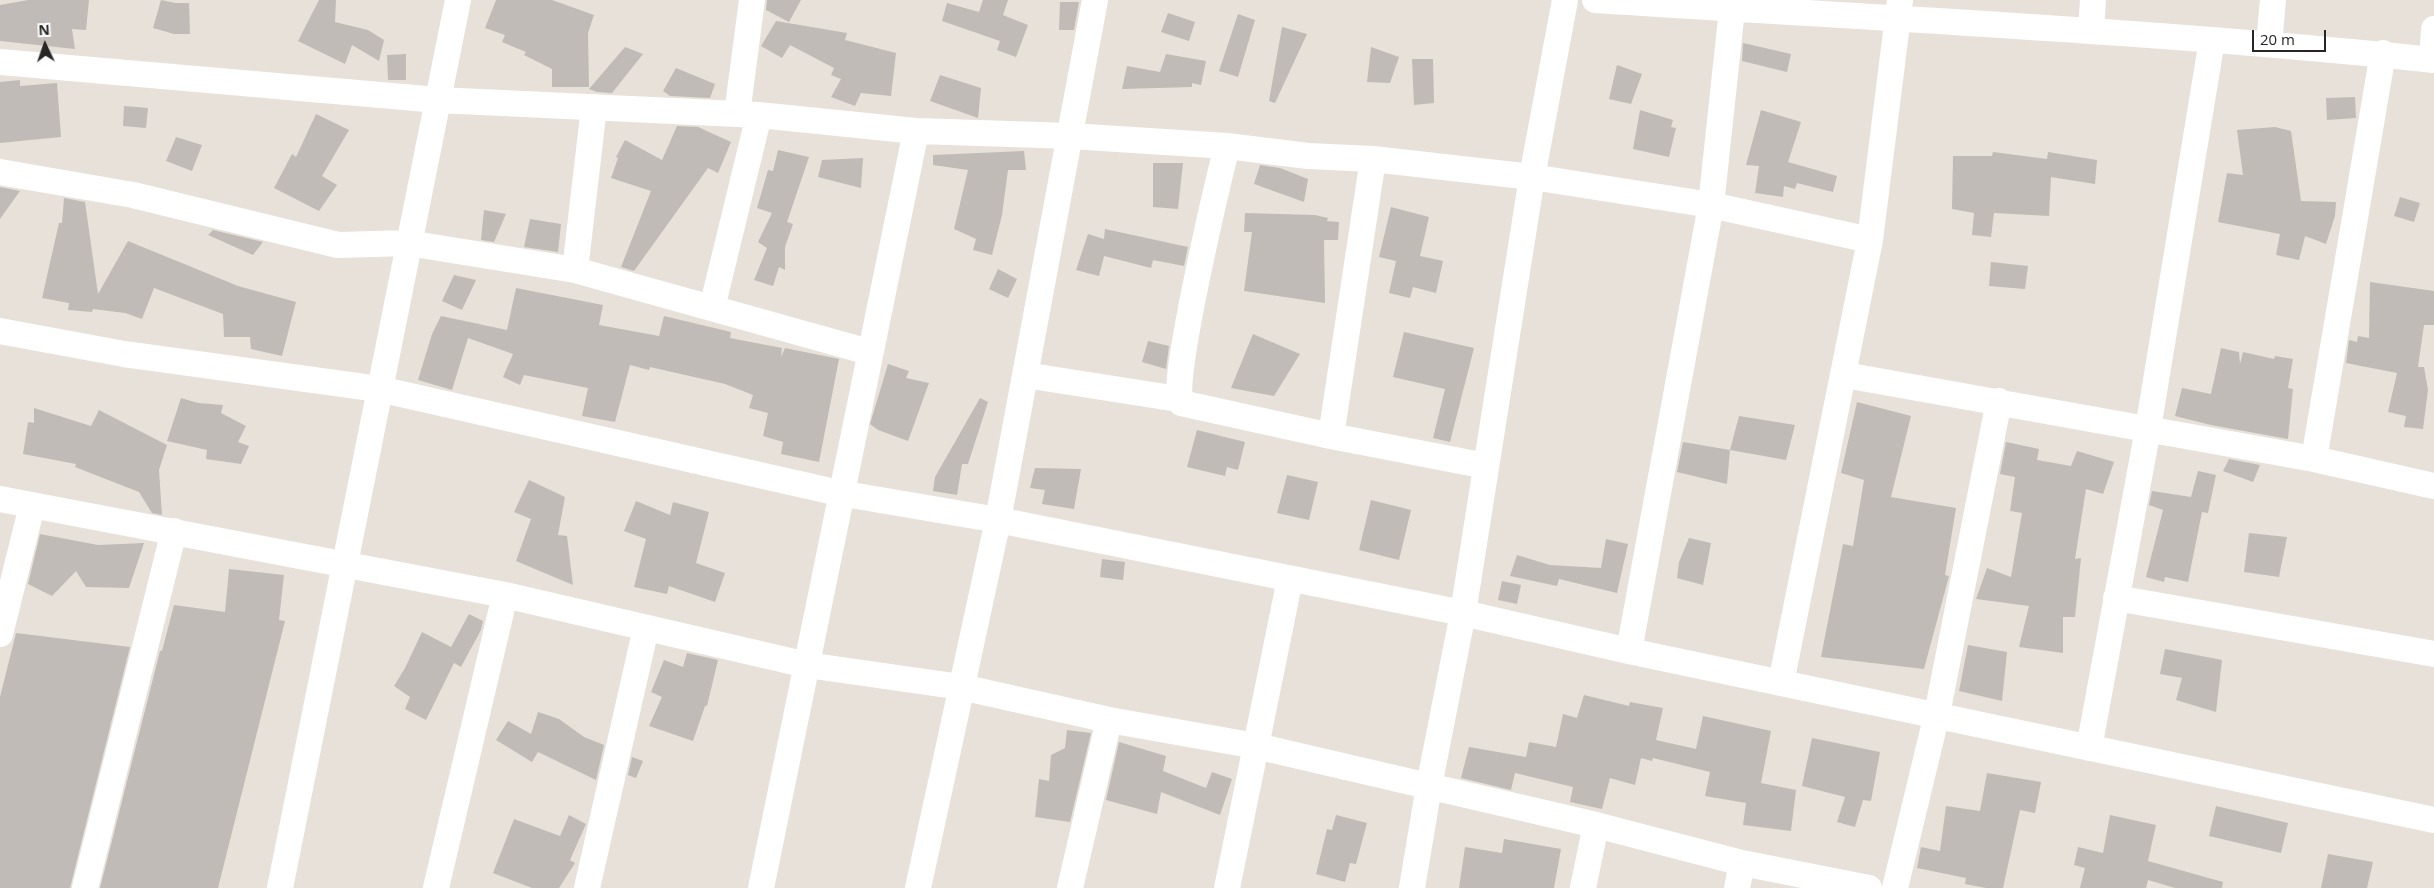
<!DOCTYPE html>
<style>
body{margin:0}
#map{position:relative;width:2434px;height:888px;overflow:hidden;background:#e7e1d9;font-family:"Open Sans",sans-serif}
canvas{display:block}
.north{position:absolute;left:20px;top:20px;width:50px;height:50px;-webkit-text-stroke:4px #fff;paint-order:stroke;rotate:357deg;font-size:14px;font-weight:700;line-height:20px;text-align:center;color:#262626}
.north::after{content:'';display:block;margin:auto;width:18px;height:22px;background:#262626;clip-path:polygon(50% 0,100% 100%,50% 72%,0 100%)}
.scale{position:absolute;left:2252px;top:30px;width:74px;height:22px;box-sizing:border-box;border:2px solid #262626;border-top:0;padding-left:6px;font-size:15px;line-height:18px;white-space:nowrap;color:#262626;-webkit-text-stroke:4px #fff;paint-order:stroke}
</style>
<div id="map">
<canvas width="2434" height="888"></canvas>
<div class="north">N</div>
<div class="scale">20 m</div>
</div>
<script>
const ctx = document.querySelector('canvas').getContext('2d');
ctx.lineJoin = 'round';
function fillPath(path, color) {
  ctx.fillStyle = color;
  ctx.fill(path, 'evenodd');
}
function strokePath(path, color, width, dash) {
  ctx.strokeStyle = color;
  ctx.lineWidth = width;
  ctx.lineCap = dash ? 'butt' : 'round';
  ctx.setLineDash(dash || []);
  ctx.stroke(path);
}
fillPath(new Path2D(`
 M 28,0 L 89,0 L 86,30 L 72,29 L 75,49 L 0,41 L 0,5 Z
 M 161,0 L 175,3 L 189,3 L 190,34 L 174,34 L 153,28 Z
 M 319,0 L 336,0 L 335,22 L 368,30 L 384,40 L 379,61 L 352,45 L 345,64 L 298,41 Z
 M 496,0 L 552,0 L 594,15 L 588,33 L 589,87 L 552,87 L 552,69 L 524,55 L 526,52 L 502,42 L 505,35 L 485,28 Z
 M 767,0 L 801,0 L 789,22 L 766,10 Z
 M 983,0 L 1008,0 L 1003,15 L 1028,25 L 1016,57 L 997,50 L 1000,41 L 942,21 L 947,3 L 979,12 Z
 M 1060,2 L 1079,2 L 1074,30 L 1059,30 Z
 M 1168,13 L 1195,22 L 1189,41 L 1161,32 Z
 M 1238,14 L 1255,20 L 1238,77 L 1219,71 Z
 M 776,21 L 847,33 L 845,40 L 896,53 L 891,96 L 861,93 L 855,106 L 831,97 L 841,79 L 831,75 L 834,68 L 790,45 L 782,58 L 761,46 Z
 M 1282,27 L 1307,34 L 1275,103 L 1269,101 Z
 M 1743,43 L 1791,54 L 1787,72 L 1742,61 Z
 M 625,47 L 643,54 L 612,93 L 597,92 L 589,89 Z
 M 1371,47 L 1399,57 L 1390,83 L 1367,82 Z
 M 406,54 L 406,80 L 388,80 L 387,55 Z
 M 1166,54 L 1206,61 L 1201,85 L 1192,83 L 1192,87 L 1122,89 L 1127,66 L 1160,72 Z
 M 1412,59 L 1433,59 L 1434,103 L 1414,105 Z
 M 1617,65 L 1642,74 L 1631,104 L 1609,99 Z
 M 676,68 L 715,84 L 710,98 L 670,96 L 663,91 Z
 M 940,75 L 981,88 L 978,118 L 930,101 Z
 M 20,80 L 20,86 L 57,83 L 61,137 L 0,143 L 0,82 Z
 M 2355,97 L 2356,118 L 2327,120 L 2326,98 Z
 M 124,106 L 148,108 L 146,128 L 123,126 Z
 M 1640,110 L 1673,120 L 1671,127 L 1676,128 L 1669,157 L 1633,149 Z
 M 1761,110 L 1801,122 L 1788,162 L 1837,176 L 1833,192 L 1797,183 L 1795,189 L 1784,186 L 1783,197 L 1755,193 L 1759,166 L 1746,165 Z
 M 316,114 L 349,130 L 322,176 L 337,185 L 319,211 L 274,188 L 292,154 L 296,157 Z
 M 677,126 L 698,127 L 731,142 L 718,173 L 708,168 L 634,271 L 621,267 L 651,191 L 611,178 L 618,158 L 616,157 L 625,140 L 662,160 Z
 M 2275,127 L 2291,131 L 2301,201 L 2336,202 L 2335,216 L 2326,244 L 2305,236 L 2299,260 L 2276,255 L 2280,234 L 2218,222 L 2227,173 L 2243,175 L 2237,130 Z
 M 176,137 L 202,145 L 192,171 L 166,161 Z
 M 778,150 L 809,157 L 787,222 L 793,224 L 785,247 L 785,270 L 779,267 L 773,286 L 754,280 L 767,248 L 758,242 L 772,213 L 757,208 L 768,170 L 773,171 Z
 M 1024,151 L 1026,170 L 1008,170 L 1002,215 L 992,255 L 973,250 L 976,239 L 954,229 L 968,170 L 933,165 L 933,155 Z
 M 1993,152 L 2047,159 L 2048,152 L 2097,160 L 2095,184 L 2051,177 L 2049,216 L 1994,213 L 1991,237 L 1972,235 L 1974,213 L 1952,209 L 1953,156 L 1992,156 Z
 M 863,158 L 861,188 L 818,177 L 822,160 Z
 M 1153,163 L 1183,163 L 1178,209 L 1153,207 Z
 M 1260,165 L 1280,168 L 1308,179 L 1304,202 L 1254,184 Z
 M 0,187 L 20,191 L 0,219 Z
 M 2400,197 L 2420,203 L 2414,222 L 2394,216 Z
 M 64,198 L 85,202 L 98,294 L 128,241 L 238,286 L 296,302 L 282,356 L 251,349 L 250,337 L 224,337 L 223,314 L 154,288 L 142,319 L 125,313 L 93,309 L 92,312 L 68,310 L 69,303 L 42,298 L 59,223 L 62,223 Z
 M 1391,207 L 1429,217 L 1420,256 L 1443,261 L 1436,293 L 1413,287 L 1410,298 L 1389,293 L 1396,261 L 1379,257 Z
 M 484,210 L 506,214 L 494,242 L 481,240 Z
 M 1245,213 L 1315,215 L 1328,218 L 1327,221 L 1339,222 L 1338,240 L 1324,240 L 1325,303 L 1244,291 L 1252,232 L 1244,232 Z
 M 530,219 L 561,224 L 558,252 L 524,247 Z
 M 1105,229 L 1188,247 L 1184,266 L 1153,260 L 1151,268 L 1104,256 L 1099,276 L 1076,270 L 1088,234 L 1104,239 Z
 M 213,230 L 263,242 L 253,255 L 208,235 Z
 M 1991,262 L 2028,266 L 2025,289 L 1989,286 Z
 M 998,269 L 1017,279 L 1008,298 L 989,289 Z
 M 454,275 L 476,280 L 462,310 L 442,301 Z
 M 2370,282 L 2434,291 L 2434,325 L 2424,325 L 2418,367 L 2424,367 L 2428,390 L 2423,429 L 2404,427 L 2406,416 L 2388,412 L 2397,373 L 2346,363 L 2349,340 L 2357,342 L 2358,336 L 2369,338 Z
 M 516,288 L 603,305 L 599,325 L 659,336 L 664,316 L 731,332 L 730,338 L 782,348 L 781,357 L 785,348 L 839,359 L 819,462 L 781,454 L 783,442 L 763,436 L 768,413 L 749,408 L 753,395 L 725,384 L 650,367 L 649,370 L 630,365 L 615,422 L 582,416 L 588,388 L 524,375 L 520,385 L 503,377 L 513,354 L 468,338 L 452,390 L 418,380 L 432,334 L 441,316 L 507,330 Z
 M 1404,332 L 1474,348 L 1450,442 L 1433,438 L 1445,389 L 1393,377 Z
 M 1253,334 L 1300,354 L 1274,396 L 1231,388 Z
 M 1148,341 L 1169,346 L 1166,369 L 1142,362 Z
 M 2221,348 L 2239,352 L 2240,364 L 2243,352 L 2274,359 L 2275,356 L 2293,359 L 2288,388 L 2293,389 L 2288,439 L 2211,425 L 2175,416 L 2182,388 L 2211,394 Z
 M 888,364 L 909,371 L 906,378 L 929,383 L 908,441 L 878,430 L 870,424 Z
 M 181,398 L 198,403 L 223,405 L 221,413 L 246,426 L 238,442 L 249,446 L 241,464 L 206,459 L 207,450 L 167,441 Z
 M 980,398 L 988,402 L 968,464 L 962,464 L 957,495 L 933,491 L 935,477 Z
 M 1857,402 L 1911,416 L 1891,497 L 1956,508 L 1945,575 L 1949,576 L 1924,669 L 1821,657 L 1843,544 L 1853,546 L 1864,480 L 1841,473 Z
 M 34,408 L 91,426 L 99,410 L 167,445 L 159,470 L 162,515 L 152,513 L 139,492 L 75,467 L 76,464 L 23,454 L 28,422 L 34,423 Z
 M 1739,416 L 1795,425 L 1786,460 L 1730,450 Z
 M 1197,430 L 1245,442 L 1238,470 L 1227,467 L 1225,476 L 1187,467 Z
 M 1683,442 L 1730,450 L 1727,484 L 1677,472 Z
 M 2006,442 L 2039,449 L 2037,460 L 2071,466 L 2077,451 L 2114,462 L 2103,494 L 2086,489 L 2075,559 L 2081,558 L 2075,617 L 2063,617 L 2063,653 L 2019,647 L 2029,606 L 1976,599 L 1987,568 L 2011,577 L 2022,513 L 2010,511 L 2015,477 L 2000,474 Z
 M 2229,459 L 2260,465 L 2253,482 L 2223,471 Z
 M 1035,468 L 1081,469 L 1074,509 L 1042,504 L 1045,490 L 1030,488 Z
 M 2198,471 L 2216,475 L 2208,513 L 2202,512 L 2188,582 L 2165,577 L 2164,582 L 2146,577 L 2163,510 L 2149,505 L 2152,491 L 2191,497 Z
 M 1287,475 L 1318,482 L 1309,520 L 1277,513 Z
 M 529,480 L 565,497 L 558,535 L 567,536 L 573,585 L 516,561 L 531,519 L 514,512 Z
 M 1371,500 L 1411,510 L 1399,560 L 1359,550 Z
 M 636,501 L 670,515 L 673,502 L 709,512 L 696,563 L 725,573 L 715,602 L 669,586 L 667,594 L 634,587 L 646,539 L 624,531 Z
 M 2249,533 L 2287,537 L 2279,577 L 2244,572 Z
 M 40,534 L 98,545 L 144,543 L 129,588 L 86,587 L 76,571 L 52,596 L 28,584 Z
 M 1689,538 L 1711,543 L 1703,585 L 1677,578 L 1679,562 Z
 M 1606,539 L 1628,544 L 1617,593 L 1559,579 L 1557,586 L 1510,576 L 1517,555 L 1550,565 L 1601,568 Z
 M 1102,559 L 1125,562 L 1123,580 L 1100,577 Z
 M 229,569 L 284,575 L 279,620 L 285,621 L 218,888 L 100,888 L 160,651 L 162,651 L 174,605 L 225,612 Z
 M 1502,581 L 1521,585 L 1517,604 L 1498,600 Z
 M 469,614 L 483,621 L 481,630 L 461,667 L 454,663 L 426,720 L 405,709 L 410,697 L 394,686 L 405,668 L 422,632 L 451,647 Z
 M 16,633 L 130,647 L 70,888 L 0,888 L 0,697 Z
 M 1968,645 L 2007,652 L 2002,701 L 1959,691 Z
 M 2165,649 L 2222,660 L 2216,712 L 2176,700 L 2182,678 L 2160,674 Z
 M 687,653 L 718,660 L 707,706 L 705,706 L 693,741 L 649,726 L 662,697 L 651,692 L 664,660 L 683,667 Z
 M 1584,695 L 1629,706 L 1630,702 L 1663,708 L 1656,740 L 1696,749 L 1703,716 L 1771,731 L 1761,783 L 1796,790 L 1791,831 L 1743,825 L 1746,803 L 1705,796 L 1710,772 L 1653,758 L 1652,761 L 1641,758 L 1635,785 L 1610,778 L 1602,809 L 1570,802 L 1573,787 L 1515,773 L 1511,790 L 1461,778 L 1469,747 L 1526,757 L 1529,742 L 1556,747 L 1563,714 L 1577,718 Z
 M 538,712 L 559,719 L 584,737 L 604,745 L 596,780 L 538,752 L 532,762 L 496,740 L 508,721 L 531,734 Z
 M 1067,730 L 1091,733 L 1070,822 L 1035,817 L 1039,779 L 1049,781 L 1051,755 L 1065,748 Z
 M 1812,738 L 1880,752 L 1871,801 L 1863,800 L 1855,827 L 1837,822 L 1845,797 L 1802,786 Z
 M 1119,742 L 1166,756 L 1163,771 L 1206,788 L 1212,772 L 1232,779 L 1220,815 L 1161,792 L 1157,814 L 1106,800 Z
 M 632,757 L 643,761 L 636,778 L 628,775 Z
 M 1987,773 L 2041,782 L 2035,813 L 2020,810 L 2003,888 L 1986,888 L 1965,884 L 1966,878 L 1917,868 L 1921,847 L 1940,851 L 1946,806 L 1980,811 Z
 M 2216,806 L 2288,823 L 2281,853 L 2209,836 Z
 M 569,815 L 586,824 L 570,860 L 575,863 L 559,888 L 532,888 L 493,873 L 514,819 L 560,836 Z
 M 1336,815 L 1367,823 L 1356,864 L 1350,863 L 1345,882 L 1316,874 L 1327,829 L 1332,830 Z
 M 2110,815 L 2156,825 L 2148,861 L 2223,882 L 2222,888 L 2175,888 L 2148,880 L 2146,888 L 2080,888 L 2085,868 L 2074,865 L 2078,847 L 2103,853 Z
 M 1504,839 L 1561,849 L 1554,888 L 1459,888 L 1465,847 L 1502,853 Z
 M 2328,854 L 2373,862 L 2367,888 L 2321,888 Z`), '#c0bbb6');
strokePath(new Path2D(`
 M 1595,0 C 1875,18 2155,31 2434,60
 M 2091,30 L 2093,0
 M 2269,44 L 2273,0
 M 2383,53 L 2314,459 L 2434,486
 M 2432,60 L 2434,29
 M 0,62 L 438,100 L 759,115 L 916,131 L 1071,136 L 1227,146 L 1308,156 L 1373,159 L 1532,177 L 1711,205 L 1870,240
 M 737,114 L 752,0
 M 1227,146 C 1219,178 1169,387 1181,403 L 1331,436 L 1486,466
 M 0,172 L 133,195 L 338,245 L 408,243 L 575,270 L 869,352
 M 575,270 L 594,107
 M 712,308 L 759,115
 M 0,331 L 124,354 L 379,389 L 839,493 L 998,520 L 1463,613 L 1629,651 L 2434,820
 M 1025,375 L 1178,399
 M 1845,375 L 2314,459
 M 1331,436 L 1373,159
 M 0,499 L 505,595 L 807,665 L 961,687 L 1109,720 L 1256,746 L 1596,825 L 1742,863 L 1869,888
 M 2116,598 L 2434,654
 M 0,634 L 32,506
 M 1629,651 L 1711,205 L 1733,0
 M 1781,683 L 1870,240 L 1900,0
 M 2089,748 L 2148,429 L 2212,40
 M 85,888 L 174,531
 M 280,888 L 458,0
 M 436,888 L 505,595
 M 587,888 L 646,628
 M 761,888 C 813,636 862,383 916,131
 M 918,888 L 998,520 L 1095,0
 M 1070,888 L 1109,720
 M 1227,888 L 1290,579
 M 1412,888 L 1429,786 L 1463,613 L 1532,177 L 1565,0
 M 1583,888 L 1596,825
 M 1737,888 L 1742,863
 M 1895,888 L 1937,714 L 1999,401`), '#fff', 26);
</script>
